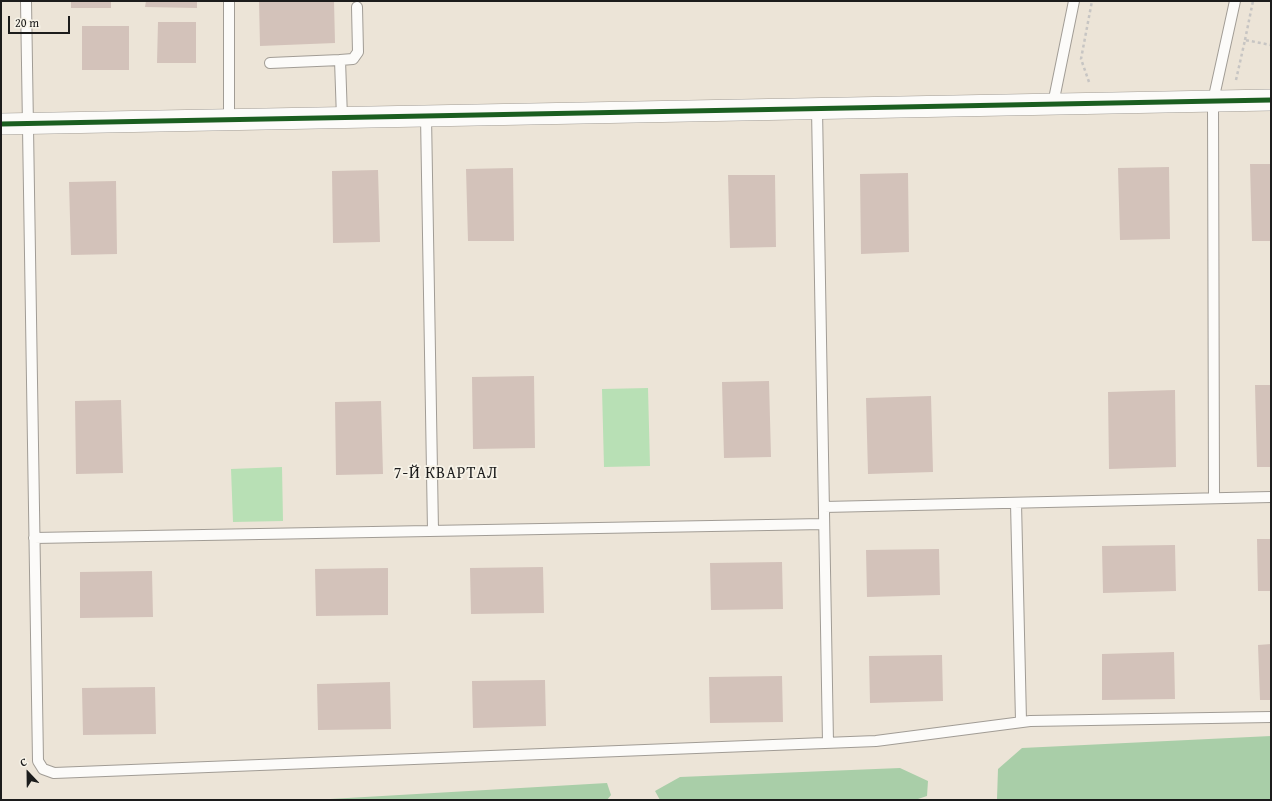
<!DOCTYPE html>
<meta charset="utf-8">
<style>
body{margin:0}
#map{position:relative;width:1272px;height:801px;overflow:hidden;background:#ece4d7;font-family:"Gentium Book Plus",serif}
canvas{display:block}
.frame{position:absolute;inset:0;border:2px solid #1c1c1c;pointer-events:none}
.north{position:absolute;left:8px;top:753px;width:40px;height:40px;-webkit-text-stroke:3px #f7f3e8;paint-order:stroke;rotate:338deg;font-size:11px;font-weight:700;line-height:16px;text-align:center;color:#1c1c1c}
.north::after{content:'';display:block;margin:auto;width:14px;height:18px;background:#1c1c1c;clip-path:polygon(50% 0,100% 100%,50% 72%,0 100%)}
.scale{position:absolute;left:8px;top:16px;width:62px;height:18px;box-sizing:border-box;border:2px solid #1c1c1c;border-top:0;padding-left:5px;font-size:12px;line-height:14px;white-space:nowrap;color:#1c1c1c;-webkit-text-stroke:3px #f7f3e8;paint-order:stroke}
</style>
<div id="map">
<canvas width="1272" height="801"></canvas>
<div class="frame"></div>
<div class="north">С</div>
<div class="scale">20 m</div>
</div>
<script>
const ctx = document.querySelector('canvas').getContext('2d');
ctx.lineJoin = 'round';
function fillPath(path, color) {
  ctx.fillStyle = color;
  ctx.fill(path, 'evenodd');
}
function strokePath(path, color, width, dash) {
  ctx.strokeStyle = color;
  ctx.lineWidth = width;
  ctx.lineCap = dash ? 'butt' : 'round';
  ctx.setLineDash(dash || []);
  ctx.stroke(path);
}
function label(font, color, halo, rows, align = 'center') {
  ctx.font = font + ' "Gentium Book Plus",serif';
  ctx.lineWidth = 3.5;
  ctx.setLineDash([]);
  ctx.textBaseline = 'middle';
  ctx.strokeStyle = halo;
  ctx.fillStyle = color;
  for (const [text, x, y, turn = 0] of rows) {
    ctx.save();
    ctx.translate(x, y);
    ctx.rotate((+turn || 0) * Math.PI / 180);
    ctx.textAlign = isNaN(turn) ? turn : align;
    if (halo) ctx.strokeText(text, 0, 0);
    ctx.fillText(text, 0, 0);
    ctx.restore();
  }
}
fillPath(new Path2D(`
 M 648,388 L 650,466 L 604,467 L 602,389 Z
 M 282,467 L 283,521 L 233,522 L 231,469 Z`), '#b8e0b5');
fillPath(new Path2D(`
 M 1271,736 L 1271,800 L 997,799 L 998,769 L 1022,748 Z
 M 900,768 L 928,781 L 927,796 L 915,800 L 660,800 L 655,791 L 680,777 Z
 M 607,783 L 611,795 L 607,800 L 313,800 Z`), '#a9cea8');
fillPath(new Path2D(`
 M 71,1 L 111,1 L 111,8 L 71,8 Z
 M 146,1 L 197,1 L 197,8 L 145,7 Z
 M 259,1 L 334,1 L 335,43 L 260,46 Z
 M 158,22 L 196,22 L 196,63 L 157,63 Z
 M 82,26 L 129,26 L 129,70 L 82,70 Z
 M 1250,164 L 1271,164 L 1271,241 L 1252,241 Z
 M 1169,167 L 1170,239 L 1120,240 L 1118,168 Z
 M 513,168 L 514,241 L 468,241 L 466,169 Z
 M 378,170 L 380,242 L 333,243 L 332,171 Z
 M 908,173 L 909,252 L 861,254 L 860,174 Z
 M 728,175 L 775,175 L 776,247 L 730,248 Z
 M 116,181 L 117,254 L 71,255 L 69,182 Z
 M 534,376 L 535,448 L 473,449 L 472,377 Z
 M 769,381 L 771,457 L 724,458 L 722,382 Z
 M 1255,385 L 1271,385 L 1271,467 L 1257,467 Z
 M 1175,390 L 1176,467 L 1109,469 L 1108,392 Z
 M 931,396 L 933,472 L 868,474 L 866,398 Z
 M 121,400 L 123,473 L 76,474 L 75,401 Z
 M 381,401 L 383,474 L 336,475 L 335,402 Z
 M 1257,539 L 1271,539 L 1271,591 L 1258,591 Z
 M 1175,545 L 1176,591 L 1103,593 L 1102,546 Z
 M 939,549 L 940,595 L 867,597 L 866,550 Z
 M 782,562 L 783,609 L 711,610 L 710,563 Z
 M 543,567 L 544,613 L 471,614 L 470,568 Z
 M 388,568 L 388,615 L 316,616 L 315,569 Z
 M 152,571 L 153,617 L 80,618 L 80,572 Z
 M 1271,644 L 1271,700 L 1260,700 L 1258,645 Z
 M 1174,652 L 1175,699 L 1102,700 L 1102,654 Z
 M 942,655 L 943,701 L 870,703 L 869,656 Z
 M 782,676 L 783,722 L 710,723 L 709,677 Z
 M 545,680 L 546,726 L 473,728 L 472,681 Z
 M 390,682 L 391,729 L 318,730 L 317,684 Z
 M 155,687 L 156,734 L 83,735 L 82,688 Z`), '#d3c2ba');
const lane = new Path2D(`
 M 26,1 L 38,761 L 43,769 L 54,773 L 876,741 L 1030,721 L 1271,717
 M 340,60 L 353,59 L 358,52 L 357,7
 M 270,63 L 340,60 L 342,118
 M 1053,104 L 1074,1
 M 817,109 L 828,743
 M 426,116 L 433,531
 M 229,120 L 229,1
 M 1214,498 L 1213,101 L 1235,1
 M 1016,503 L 1021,721
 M 824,507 L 1271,497
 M 34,538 L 824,524`);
const street = new Path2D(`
 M 1,124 L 1271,100`);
strokePath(lane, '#a19c95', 12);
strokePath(street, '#a19c95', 22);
strokePath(new Path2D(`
 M 1245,40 L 1253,1
 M 1236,80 L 1245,40 L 1271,45
 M 1089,82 L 1081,59 L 1092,1`), '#c7c5c3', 2.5, [3, 3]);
strokePath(lane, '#fcfbf9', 10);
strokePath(street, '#fcfbf9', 21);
strokePath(new Path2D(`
 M 1,124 L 1271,100`), '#1b5e20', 5);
ctx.letterSpacing = '1px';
label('16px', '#1c1c1c', '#f7f3e8', [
 ["7-Й КВАРТАЛ",446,474]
]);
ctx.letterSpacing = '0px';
</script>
